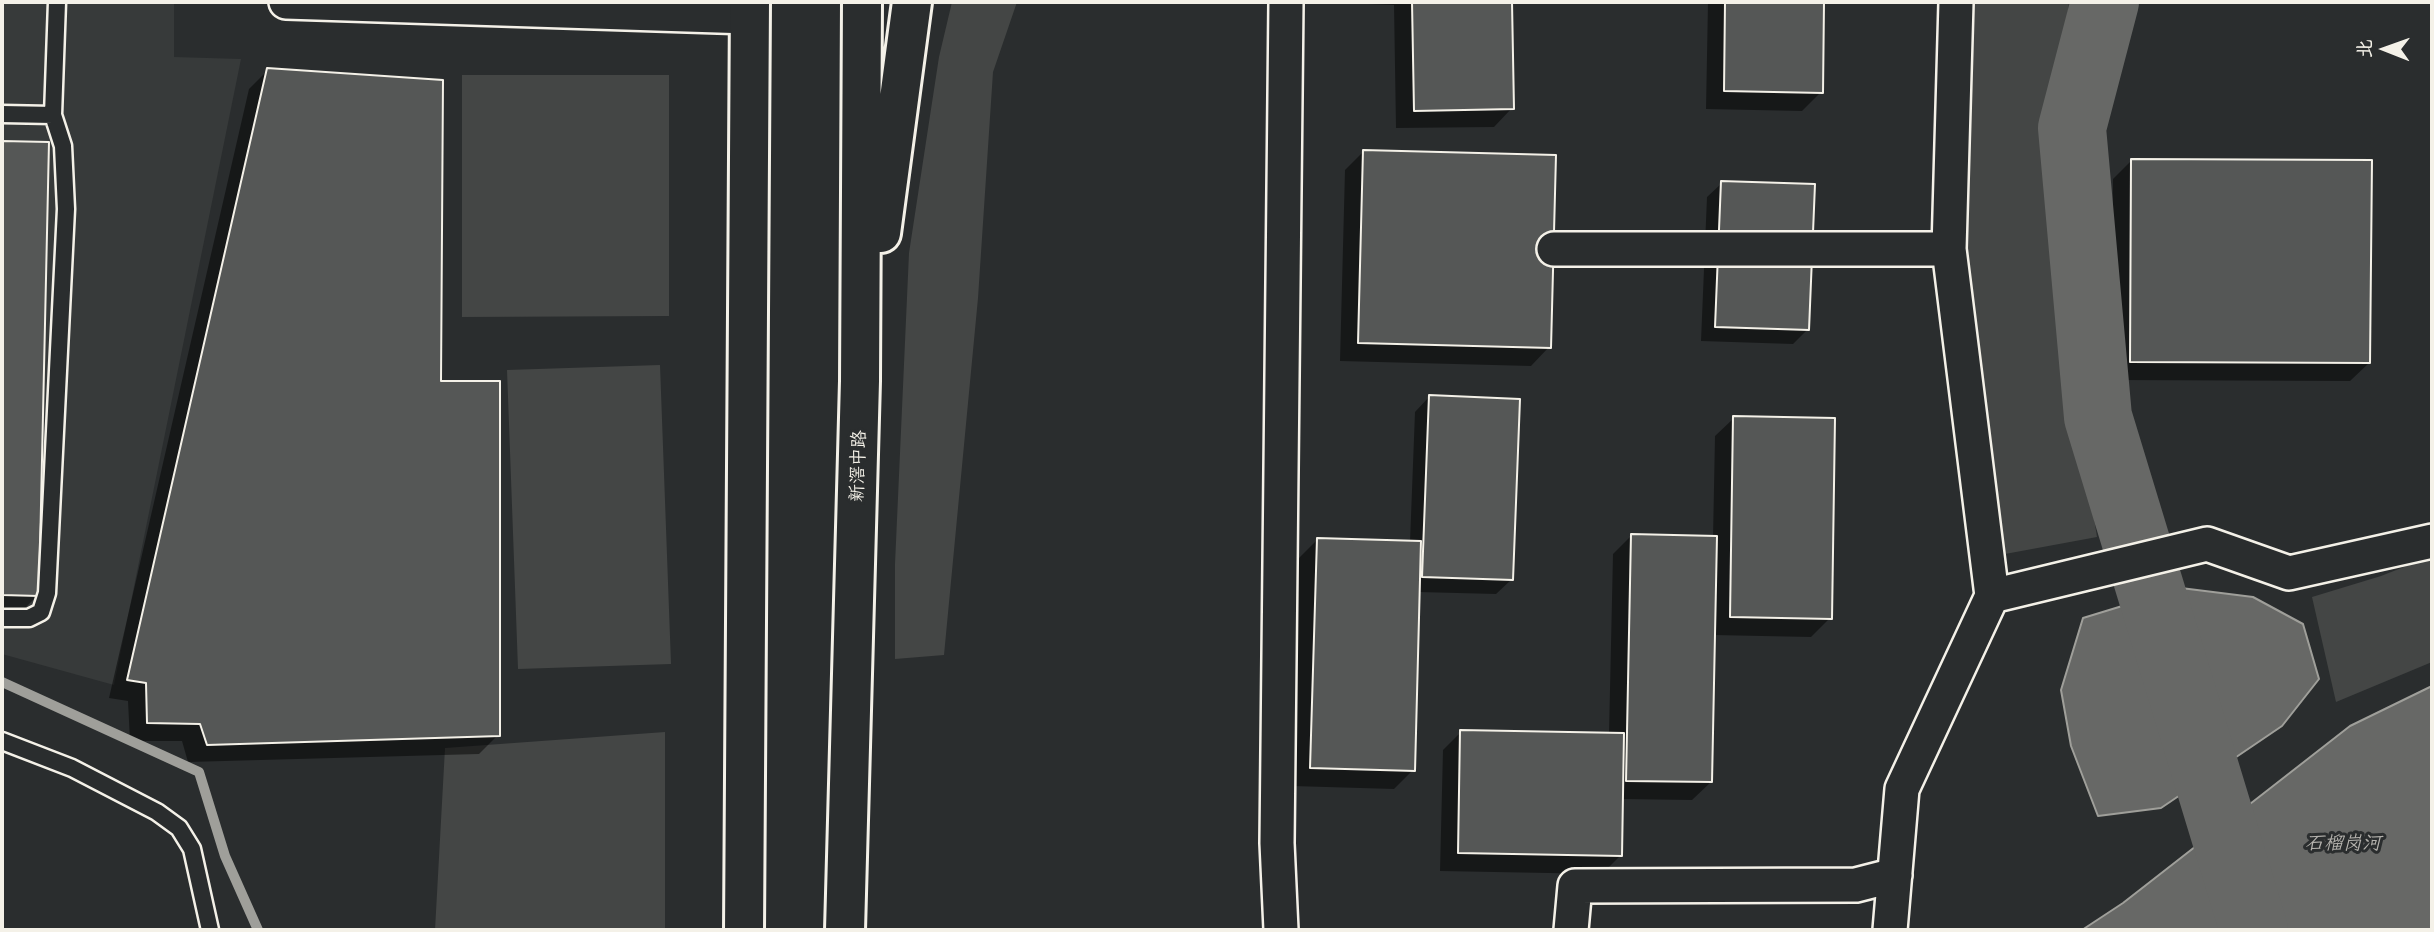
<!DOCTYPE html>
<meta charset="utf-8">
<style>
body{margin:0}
#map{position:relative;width:2434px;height:932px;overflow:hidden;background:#2a2d2e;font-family:Mali,"LXGW WenKai TC",sans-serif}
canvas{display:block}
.frame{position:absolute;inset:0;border:4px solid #f4f1e8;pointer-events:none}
.north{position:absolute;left:2350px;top:14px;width:70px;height:70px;-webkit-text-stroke:5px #2a2d2e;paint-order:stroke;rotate:271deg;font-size:19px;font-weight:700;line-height:28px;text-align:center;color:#f4f1e8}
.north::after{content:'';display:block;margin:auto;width:24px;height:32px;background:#f4f1e8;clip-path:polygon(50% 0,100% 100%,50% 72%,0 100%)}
</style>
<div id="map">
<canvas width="2434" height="932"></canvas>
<div class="frame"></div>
<div class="north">北</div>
</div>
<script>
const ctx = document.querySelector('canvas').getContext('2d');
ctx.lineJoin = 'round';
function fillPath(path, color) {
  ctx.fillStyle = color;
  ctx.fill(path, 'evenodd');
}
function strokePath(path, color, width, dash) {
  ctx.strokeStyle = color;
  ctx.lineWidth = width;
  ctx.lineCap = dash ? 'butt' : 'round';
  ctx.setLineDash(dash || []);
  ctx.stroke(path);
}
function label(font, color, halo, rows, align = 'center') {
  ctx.font = font + ' Mali,"LXGW WenKai TC",sans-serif';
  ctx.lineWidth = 6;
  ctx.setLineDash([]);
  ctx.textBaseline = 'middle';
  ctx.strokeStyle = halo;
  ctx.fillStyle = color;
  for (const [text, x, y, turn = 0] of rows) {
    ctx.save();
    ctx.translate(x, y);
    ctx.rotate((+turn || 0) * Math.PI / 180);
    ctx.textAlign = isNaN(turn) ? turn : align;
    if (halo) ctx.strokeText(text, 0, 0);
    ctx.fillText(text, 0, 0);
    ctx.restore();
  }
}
fillPath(new Path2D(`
 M 2,2 L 174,2 L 174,57 L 241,59 L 114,685 L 2,654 Z`), '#373a3a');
fillPath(new Path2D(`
 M 952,2 L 1017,2 L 993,72 L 978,298 L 944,655 L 895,659 L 895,564 L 909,253 L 939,57 Z
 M 1969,2 L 2069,2 L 2062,66 L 2060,211 L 2077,411 L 2097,537 L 2005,554 L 1965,264 Z
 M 462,75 L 669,75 L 669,316 L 462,317 Z
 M 660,365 L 671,664 L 518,669 L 507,370 Z
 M 2432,556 L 2432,662 L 2336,702 L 2312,597 L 2381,576 Z
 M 665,732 L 665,930 L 435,930 L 445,748 Z`), '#444645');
const water = new Path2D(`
 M 2181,588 L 2253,597 L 2303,624 L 2319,679 L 2282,726 L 2161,808 L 2098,816 L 2071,746 L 2061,690 L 2083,618 Z
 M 2432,686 L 2432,930 L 2082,930 L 2123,903 L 2350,726 Z`);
fillPath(water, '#676866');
strokePath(water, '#9f9f9a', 2);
fillPath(new Path2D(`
 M 1315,2 L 1510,2 L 1512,108 L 1494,127 L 1396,128 L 1394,5 Z
 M 1708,2 L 1823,2 L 1821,92 L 1802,111 L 1706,109 Z
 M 268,70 L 498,735 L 479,754 L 188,762 L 182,741 L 130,741 L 128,701 L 109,698 L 249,89 Z
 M 2,143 L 47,144 L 38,595 L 23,610 L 2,610 Z
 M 1364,151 L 1549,347 L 1531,366 L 1340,361 L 1345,170 Z
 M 2131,161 L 2369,363 L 2350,381 L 2112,380 L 2113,179 Z
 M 1722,183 L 1807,330 L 1793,344 L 1701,341 L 1707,197 Z
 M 1429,397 L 1511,580 L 1496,594 L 1418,592 L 1413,770 L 1394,789 L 1292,786 L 1299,558 L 1318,539 L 1410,542 L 1415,412 Z
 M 1734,418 L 1830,618 L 1811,637 L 1713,635 L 1711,782 L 1692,800 L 1621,799 L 1620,856 L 1602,874 L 1440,871 L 1443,750 L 1461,732 L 1609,734 L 1613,554 L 1631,536 L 1713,538 L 1715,436 Z`), '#0007');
strokePath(new Path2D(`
 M 2,682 L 199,772 L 225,856 L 258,930`), '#9f9f9a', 10);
strokePath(new Path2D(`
 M 2105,2 L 2072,128 L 2098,417 L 2254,930`), '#676866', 68);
const building = new Path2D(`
 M 1412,2 L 1512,2 L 1514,109 L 1414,111 Z
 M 1725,2 L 1824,2 L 1823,93 L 1724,91 Z
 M 267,68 L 443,80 L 441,381 L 500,381 L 500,736 L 207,745 L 200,724 L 147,723 L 146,683 L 127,680 Z
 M 2,141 L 49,142 L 39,596 L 2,595 Z
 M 1363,150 L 1556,155 L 1551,348 L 1358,343 Z
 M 2131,159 L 2372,160 L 2370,363 L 2130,362 Z
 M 1721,181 L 1815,184 L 1809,330 L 1715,327 Z
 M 1429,395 L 1520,399 L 1513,580 L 1422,577 Z
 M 1733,416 L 1835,418 L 1832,619 L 1730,617 Z
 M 1631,534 L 1717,536 L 1712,782 L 1626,781 Z
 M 1317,538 L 1421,541 L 1415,771 L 1310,768 Z
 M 1460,730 L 1624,733 L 1622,856 L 1458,853 Z`);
fillPath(building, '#555756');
strokePath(building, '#f4f1e8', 2);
const lane = new Path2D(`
 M 2,114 L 53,115
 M 2,618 L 29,618 L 41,612 L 47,593 L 66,209 L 63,146 L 53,115 L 57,2
 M 2,741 L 72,768 L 157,812 L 179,828 L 192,849 L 210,930`);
const street = new Path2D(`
 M 286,2 L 749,17
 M 1554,249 L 1949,249
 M 1992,596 L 2207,544 L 2289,573 L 2432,541
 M 1281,930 L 1277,843 L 1286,2
 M 1571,930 L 1575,886 L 1856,885 L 1895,875
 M 1890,930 L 1902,789 L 1992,596 L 1949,249 L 1956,2`);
const highway = new Path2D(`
 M 881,233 L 912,2
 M 744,930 L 750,2
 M 845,930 L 860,381 L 862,2`);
strokePath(lane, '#f4f1e8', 21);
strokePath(street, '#f4f1e8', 38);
strokePath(highway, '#f4f1e8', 44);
strokePath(lane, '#2a2d2e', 16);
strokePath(street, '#2a2d2e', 33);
strokePath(highway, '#2a2d2e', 38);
label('18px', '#f4f1e8', '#2a2d2e', [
 ["新滘中路",858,466,-88]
]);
label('italic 19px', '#b5b3ae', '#2a2d2e', [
 ["石榴岗河",2343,843]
]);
</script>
